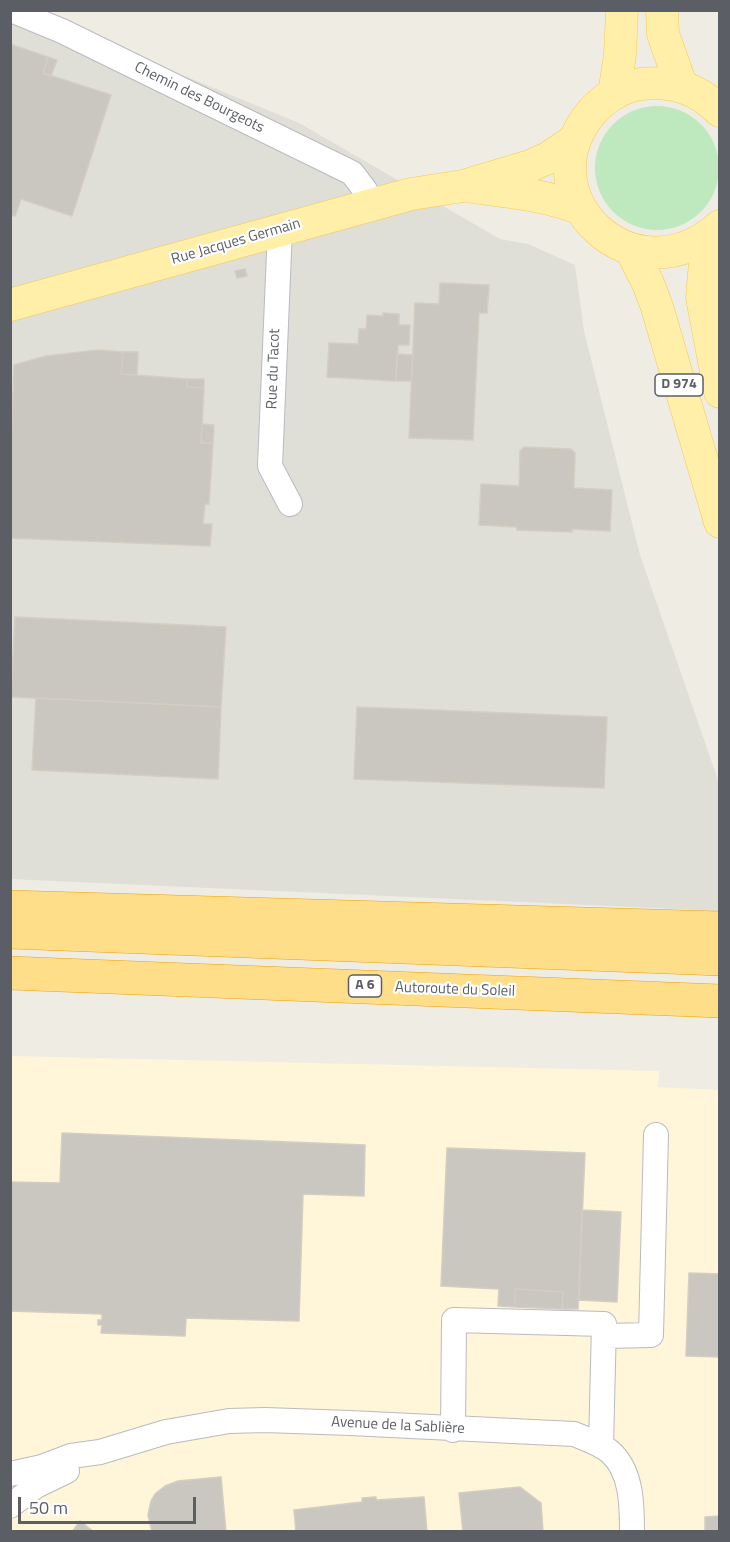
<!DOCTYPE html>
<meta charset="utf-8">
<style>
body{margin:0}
#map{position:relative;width:730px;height:1542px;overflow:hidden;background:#efece3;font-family:"Titillium Web",sans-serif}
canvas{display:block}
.frame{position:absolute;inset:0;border:12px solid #5b5f65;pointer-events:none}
.scale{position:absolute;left:18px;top:1497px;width:178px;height:27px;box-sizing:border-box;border:3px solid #5b5f65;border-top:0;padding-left:8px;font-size:18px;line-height:21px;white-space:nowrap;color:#5b5f65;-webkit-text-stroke:4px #fff;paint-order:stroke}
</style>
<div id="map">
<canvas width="730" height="1542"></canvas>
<div class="frame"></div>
<div class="scale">50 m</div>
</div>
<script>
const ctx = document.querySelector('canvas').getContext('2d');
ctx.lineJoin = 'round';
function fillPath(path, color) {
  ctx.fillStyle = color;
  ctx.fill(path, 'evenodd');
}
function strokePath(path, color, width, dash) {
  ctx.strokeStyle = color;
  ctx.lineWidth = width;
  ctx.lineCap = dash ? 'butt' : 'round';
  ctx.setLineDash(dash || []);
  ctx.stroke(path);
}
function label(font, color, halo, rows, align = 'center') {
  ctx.font = font + ' "Titillium Web",sans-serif';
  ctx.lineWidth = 4.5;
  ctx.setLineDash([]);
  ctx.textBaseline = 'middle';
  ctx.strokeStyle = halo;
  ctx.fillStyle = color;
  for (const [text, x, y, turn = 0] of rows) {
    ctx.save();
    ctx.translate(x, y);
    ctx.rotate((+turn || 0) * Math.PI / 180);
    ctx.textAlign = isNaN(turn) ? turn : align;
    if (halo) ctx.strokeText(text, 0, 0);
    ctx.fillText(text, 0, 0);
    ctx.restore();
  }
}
fillPath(new Path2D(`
 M 11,1056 L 659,1071 L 658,1087 L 719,1090 L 719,1531 L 11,1532 Z`), '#fff5d8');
fillPath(new Path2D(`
 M 24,10 L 299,123 L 500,239 L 528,244 L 575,265 L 584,331 L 640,555 L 719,783 L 720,911 L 11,879 L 10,11 Z`), '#dfded7');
fillPath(new Path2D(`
 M595 168a62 62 0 1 1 124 0a62 62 0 1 1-124 0Z`), '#bee8bd');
const building = new Path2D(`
 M 10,44 L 48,57 L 43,73 L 111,95 L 72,216 L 21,199 L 15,216 L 10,215 Z
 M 48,57 L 57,60 L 51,76 L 43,73 Z
 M 245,269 L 247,276 L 237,278 L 235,271 Z
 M 440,283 L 489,285 L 487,313 L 479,313 L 473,440 L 409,438 L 415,303 L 439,304 Z
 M 383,313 L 399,314 L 399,325 L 410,325 L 409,345 L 398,345 L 396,381 L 327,377 L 329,343 L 358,344 L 359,329 L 366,329 L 367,315 L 383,316 Z
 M 98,350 L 123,352 L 121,374 L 187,379 L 187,387 L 204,388 L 201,443 L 213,443 L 209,504 L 205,504 L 203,524 L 212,524 L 210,546 L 10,538 L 10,469 L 14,365 L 46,356 Z
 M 123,352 L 138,352 L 137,375 L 121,374 Z
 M 397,354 L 413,355 L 411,381 L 396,381 Z
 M 187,379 L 204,379 L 204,388 L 187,387 Z
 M 202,424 L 214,425 L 213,443 L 201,443 Z
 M 524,447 L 571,449 L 575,453 L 574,488 L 612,490 L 610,531 L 572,529 L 572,532 L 517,530 L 517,527 L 479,525 L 481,484 L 519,486 L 520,451 Z
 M 15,617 L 226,627 L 221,707 L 11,697 Z
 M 36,698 L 221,707 L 218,779 L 32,770 Z
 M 357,707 L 607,717 L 604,788 L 354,779 Z
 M 62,1133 L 365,1145 L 364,1196 L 303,1194 L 299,1321 L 186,1318 L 185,1336 L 101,1333 L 102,1325 L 98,1325 L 98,1320 L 102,1320 L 102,1314 L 10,1311 L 10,1182 L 60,1183 Z
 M 447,1148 L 585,1153 L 578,1309 L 562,1309 L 563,1292 L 515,1289 L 515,1307 L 498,1306 L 499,1289 L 441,1286 Z
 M 582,1210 L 621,1212 L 617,1302 L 579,1300 Z
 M 689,1273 L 720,1274 L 720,1357 L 686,1356 Z
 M 515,1289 L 563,1292 L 562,1309 L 515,1307 Z
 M 221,1477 L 226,1532 L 152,1532 L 148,1515 L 151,1501 L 155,1494 L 165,1486 L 178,1481 Z
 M 520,1487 L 541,1503 L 543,1532 L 463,1532 L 459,1493 Z
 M 376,1497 L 376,1500 L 424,1497 L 427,1532 L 296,1532 L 294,1510 L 362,1502 L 362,1498 Z
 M 720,1516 L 720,1532 L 705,1532 L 705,1517 Z
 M 80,1521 L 94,1532 L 72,1532 Z`);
fillPath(building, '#cac6c0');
strokePath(building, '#d4cdc1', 1.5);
const minor = new Path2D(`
 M 11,10 L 62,31 L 352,173 L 365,190 L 371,204
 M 280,229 L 270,466 L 290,504
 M 604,1336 L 651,1335 L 656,1135
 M 453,1430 L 454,1320 L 604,1324 L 601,1446
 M 10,1474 L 42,1467 L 71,1456 L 100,1452 L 166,1432 L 229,1421 L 265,1420 L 350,1423 L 574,1434 C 586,1439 599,1443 609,1451 C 632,1470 632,1505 632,1532
 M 10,1506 L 36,1486 L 67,1471`);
const major = new Path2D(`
 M 662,10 L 663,34 L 681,85
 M 614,94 L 620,55 L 622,10
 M 720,111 C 697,88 674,81 641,84 C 622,86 603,99 591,113 C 523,196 634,303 720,226
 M 473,187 C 510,192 546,195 581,209
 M 707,238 L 702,298 L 720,392
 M 631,250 L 648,283 L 657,307 L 720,522
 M 10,305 L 411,194 L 463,186 L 530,166 L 548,158 L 575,140`);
const highway = new Path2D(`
 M 10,907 L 720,928
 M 10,932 L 720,959
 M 10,973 L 720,1001`);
strokePath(minor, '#b8bbc0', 26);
strokePath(major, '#fbc74f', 33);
strokePath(highway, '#f2a000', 34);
strokePath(minor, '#fff', 24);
strokePath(major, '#ffefa8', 32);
strokePath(highway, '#ffde8a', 33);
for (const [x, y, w] of [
 [679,385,48],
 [365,986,33]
]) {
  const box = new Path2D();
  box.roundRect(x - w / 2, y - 11, w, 22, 4.5);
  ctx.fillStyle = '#fff';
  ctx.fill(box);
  strokePath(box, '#5b5f65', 1.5);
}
label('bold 14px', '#5b5f65', null, [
 ["D 974",679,385],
 ["A 6",365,986]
]);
label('15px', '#5b5f65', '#fff', [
 ["Chemin des Bourgeots",199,98,26],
 ["Rue Jacques Germain",236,242,-16],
 ["Rue du Tacot",274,369,-88],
 ["Autoroute du Soleil",455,990,2],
 ["Avenue de la Sablière",398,1426,3]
]);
</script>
